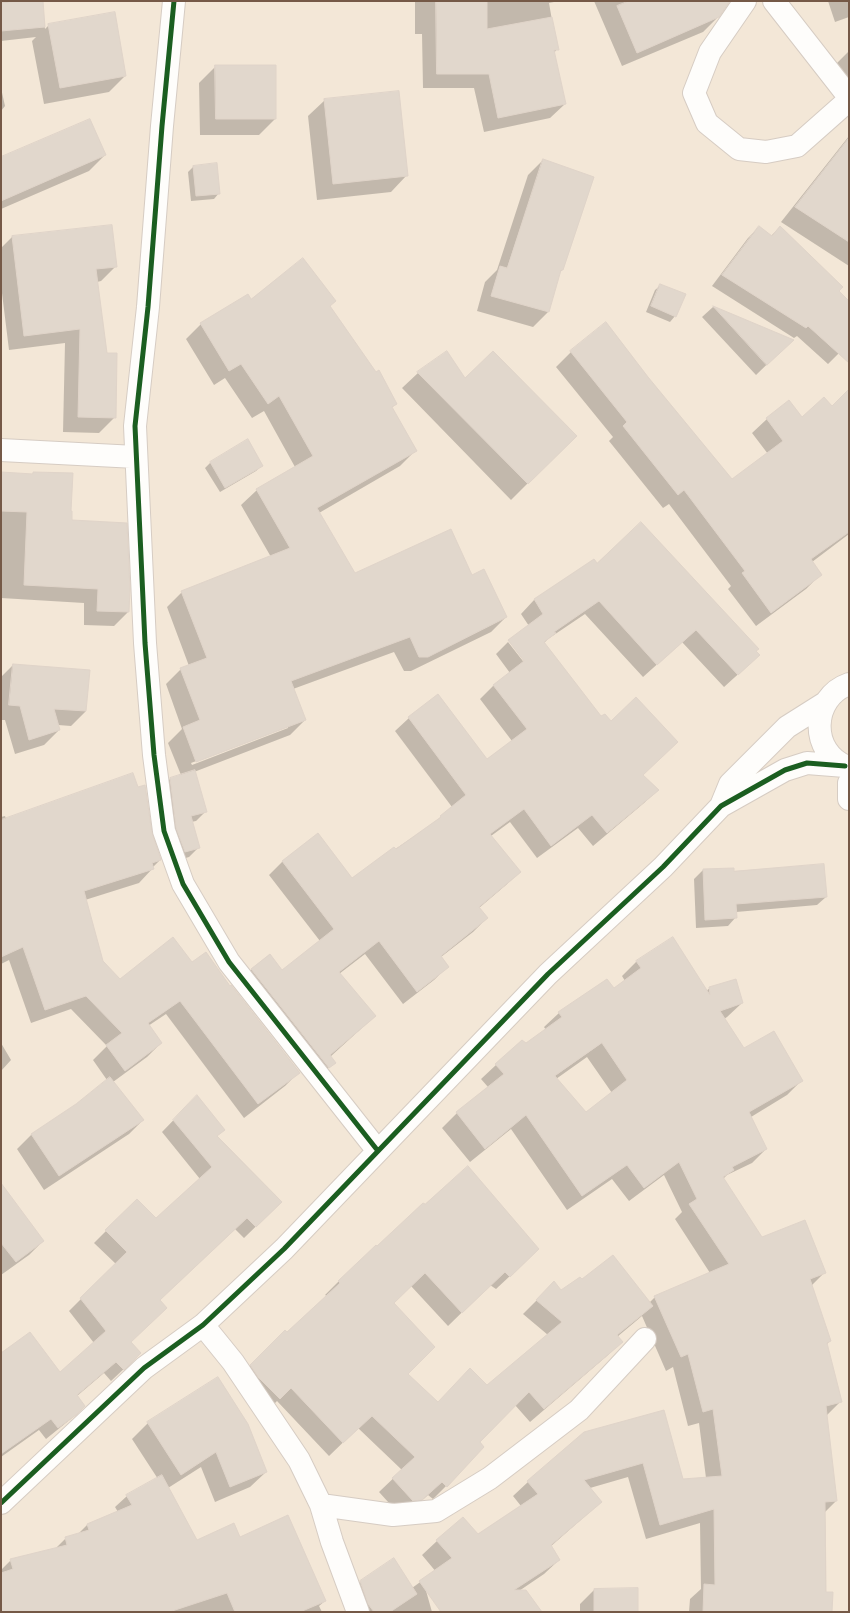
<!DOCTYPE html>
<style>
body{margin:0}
#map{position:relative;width:850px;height:1613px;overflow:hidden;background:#f7f1e7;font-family:"Sofia Sans Condensed",sans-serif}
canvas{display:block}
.frame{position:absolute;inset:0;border:2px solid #755947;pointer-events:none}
</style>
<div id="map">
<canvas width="850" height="1613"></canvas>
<div class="frame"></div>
</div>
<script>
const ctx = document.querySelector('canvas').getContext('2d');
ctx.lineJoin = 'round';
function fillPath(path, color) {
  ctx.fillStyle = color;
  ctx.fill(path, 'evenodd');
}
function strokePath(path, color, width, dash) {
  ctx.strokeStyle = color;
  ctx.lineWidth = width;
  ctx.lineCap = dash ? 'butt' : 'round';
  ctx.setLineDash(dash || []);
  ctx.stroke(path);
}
fillPath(new Path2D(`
 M 1,1 L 849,1 L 849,1612 L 1,1612 Z`), '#f3e7d7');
fillPath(new Path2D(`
 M 1,1 L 42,1 L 45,29 L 49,25 L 125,76 L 109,92 L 44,104 L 32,41 L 36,37 L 1,41 Z
 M 415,1 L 559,1 L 549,3 L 557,49 L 554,53 L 565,104 L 550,118 L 484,132 L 474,88 L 423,88 L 422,34 L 415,34 Z
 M 594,1 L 718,1 L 718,17 L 703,32 L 622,66 Z
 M 828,1 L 849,1 L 849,17 L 835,22 Z
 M 849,51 L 849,88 L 834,66 Z
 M 216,66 L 275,119 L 259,135 L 200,135 L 199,83 Z
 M 1,88 L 5,106 L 1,111 Z
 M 325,100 L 407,175 L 391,192 L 317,200 L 308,116 Z
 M 849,136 L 849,266 L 781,222 Z
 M 105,155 L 89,171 L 1,209 L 1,159 Z
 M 543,160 L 562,270 L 559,273 L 548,312 L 533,327 L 477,311 L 485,282 L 497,270 L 528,175 Z
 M 193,167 L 219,193 L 214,199 L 191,201 L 188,172 Z
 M 759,227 L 771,236 L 780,227 L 837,291 L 849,302 L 849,358 L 840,352 L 828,364 L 797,336 L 794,338 L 712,286 L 748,238 Z
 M 12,237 L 116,266 L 101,281 L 97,282 L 115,417 L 99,433 L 63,432 L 65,343 L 9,350 L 1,285 L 1,248 Z
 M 661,285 L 675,316 L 670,322 L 646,312 L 655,290 Z
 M 251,300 L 329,306 L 396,404 L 391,408 L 416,450 L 400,466 L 319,513 L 354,574 L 472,576 L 506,617 L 491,632 L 411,671 L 404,671 L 394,652 L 293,689 L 305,720 L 290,735 L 194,772 L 206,811 L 196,821 L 191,822 L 199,847 L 189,857 L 176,861 L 161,788 L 170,779 L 181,775 L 168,743 L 182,729 L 166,684 L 181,669 L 189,666 L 167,607 L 182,592 L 271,557 L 241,505 L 257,490 L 295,467 L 264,411 L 252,418 L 225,378 L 214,385 L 186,339 L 201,324 ZM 288,726 L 288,728 L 192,765 L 191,763 Z
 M 713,307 L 792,340 L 756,375 L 702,317 Z
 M 571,352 L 648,378 L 732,480 L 768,454 L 752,433 L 767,419 L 801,419 L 832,407 L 849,390 L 849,534 L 812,562 L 821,574 L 806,589 L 756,626 L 728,589 L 731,586 L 669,504 L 663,508 L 609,441 L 613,437 L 556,367 Z
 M 418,373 L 465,380 L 575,436 L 511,500 L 402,388 Z
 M 210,463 L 262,465 L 256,471 L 220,492 L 205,468 Z
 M 1,473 L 32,475 L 33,473 L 70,512 L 71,521 L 128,612 L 114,626 L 84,625 L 84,603 L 1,598 Z
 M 641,524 L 745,668 L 724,687 L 682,642 L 643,677 L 585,614 L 548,639 L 544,643 L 642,775 L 658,790 L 644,803 L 593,846 L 578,828 L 537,858 L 510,822 L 491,836 L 520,872 L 506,885 L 479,908 L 487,918 L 473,932 L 441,957 L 448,966 L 434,980 L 403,1004 L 365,954 L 339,974 L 375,1016 L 330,1057 L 334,1062 L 321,1076 L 238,983 L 251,970 L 269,955 L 282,971 L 320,941 L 269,875 L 282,862 L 317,835 L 351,879 L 434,823 L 452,807 L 395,731 L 409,718 L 486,760 L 512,741 L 480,699 L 493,686 L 510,673 L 496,654 L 508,642 L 526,665 L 528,664 L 510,641 L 509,641 L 529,626 L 521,614 L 534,600 L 594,560 L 597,565 Z
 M 13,665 L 86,711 L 71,726 L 58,725 L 59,730 L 44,745 L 15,754 L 5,720 L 1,720 L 1,677 Z
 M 5,816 L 6,819 L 151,833 L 160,860 L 153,867 L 153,868 L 139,883 L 85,900 L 102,962 L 120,980 L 192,963 L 230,987 L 299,1072 L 285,1086 L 244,1118 L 166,1014 L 148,1026 L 161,1043 L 147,1057 L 113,1082 L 143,1120 L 129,1134 L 44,1190 L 17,1149 L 32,1134 L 76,1105 L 107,1080 L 93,1060 L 107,1046 L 71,1009 L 31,1023 L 9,960 L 1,964 L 1,817 Z
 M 733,869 L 733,872 L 826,897 L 817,905 L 736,912 L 736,917 L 728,926 L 696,928 L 694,879 L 703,870 Z
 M 673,938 L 706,991 L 710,988 L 742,1003 L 727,1017 L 724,1019 L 743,1050 L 801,1081 L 787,1095 L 751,1117 L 766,1149 L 752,1163 L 727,1175 L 723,1179 L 762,1238 L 824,1273 L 811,1286 L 830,1341 L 826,1345 L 840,1402 L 826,1416 L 836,1501 L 825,1512 L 826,1593 L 831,1612 L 689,1612 L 690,1599 L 701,1589 L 700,1523 L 646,1539 L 628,1477 L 590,1488 L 601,1502 L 550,1547 L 559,1560 L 544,1574 L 519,1591 L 540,1612 L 450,1612 L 437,1573 L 422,1555 L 437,1541 L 477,1535 L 521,1506 L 513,1496 L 528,1482 L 585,1433 L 683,1480 L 706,1478 L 699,1423 L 688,1426 L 673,1367 L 666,1371 L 642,1316 L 617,1337 L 621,1342 L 608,1355 L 530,1422 L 515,1405 L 479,1442 L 446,1486 L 433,1499 L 428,1495 L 408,1513 L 399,1514 L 379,1492 L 402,1470 L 358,1428 L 329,1456 L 277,1401 L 266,1412 L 237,1379 L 285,1331 L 287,1333 L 327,1296 L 325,1295 L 339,1281 L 525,1262 L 496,1289 L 490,1285 L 448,1326 L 411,1286 L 392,1303 L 407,1374 L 437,1403 L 487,1387 L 548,1335 L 523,1314 L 541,1296 L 560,1292 L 649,1303 L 655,1297 L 710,1273 L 675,1219 L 682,1212 L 664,1175 L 629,1201 L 612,1179 L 567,1210 L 511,1129 L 470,1162 L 442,1128 L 457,1113 L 488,1087 L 481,1079 L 496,1065 L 546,1030 L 544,1027 L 559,1013 L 614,990 L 625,981 L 622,976 L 636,962 ZM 587,1057 L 612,1093 L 586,1113 L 556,1079 Z
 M 1,1043 L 11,1060 L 1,1071 Z
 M 196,1097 L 217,1136 L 281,1202 L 244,1238 L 235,1229 L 159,1300 L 130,1342 L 128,1365 L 111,1381 L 104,1373 L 77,1396 L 84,1406 L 72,1418 L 46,1439 L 39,1430 L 1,1457 L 1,1354 L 59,1374 L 94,1343 L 69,1311 L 116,1264 L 94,1243 L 137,1200 L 156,1219 L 200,1179 L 162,1132 Z
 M 1,1185 L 43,1241 L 29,1255 L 1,1275 Z
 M 148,1423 L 266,1472 L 250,1487 L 215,1502 L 201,1467 L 168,1488 L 197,1541 L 239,1538 L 325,1601 L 319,1606 L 322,1612 L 1,1612 L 1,1570 L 11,1560 L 55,1549 L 66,1538 L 78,1534 L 87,1525 L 118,1512 L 115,1507 L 127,1496 L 158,1479 L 132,1439 Z
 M 423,1580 L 432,1612 L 356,1612 L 349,1593 L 360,1582 L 412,1588 Z
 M 594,1590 L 637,1612 L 580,1612 L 580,1604 Z`), '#0003');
const building = new Path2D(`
 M 17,1 L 43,1 L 45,27 L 1,31 L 1,3 Z
 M 436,1 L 487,1 L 487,29 L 552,17 L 559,50 L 554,50 L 566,104 L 498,118 L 489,74 L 437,74 Z
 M 629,1 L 730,1 L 719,17 L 637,53 L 617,6 Z
 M 115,12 L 126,76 L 60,88 L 48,24 Z
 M 215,65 L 276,65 L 276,119 L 216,119 Z
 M 399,91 L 408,176 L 333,184 L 324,99 Z
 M 90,119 L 106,155 L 1,201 L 1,157 Z
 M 849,138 L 849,242 L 795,207 Z
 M 543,159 L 594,177 L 563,270 L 561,270 L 549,312 L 491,296 L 500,266 L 507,268 Z
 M 217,163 L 220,194 L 196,196 L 193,166 Z
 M 112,225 L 117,267 L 96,269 L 107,353 L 117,353 L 116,418 L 78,417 L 80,329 L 24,336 L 12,236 Z
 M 759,226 L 772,236 L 780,226 L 843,287 L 839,291 L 849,301 L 849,363 L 808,326 L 806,328 L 722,275 Z
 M 303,258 L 336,301 L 330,306 L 376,372 L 379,370 L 397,404 L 392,407 L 417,451 L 317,508 L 355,573 L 451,529 L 472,575 L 484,569 L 507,617 L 428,657 L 419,657 L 410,637 L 291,681 L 306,720 L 196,762 L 183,727 L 200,720 L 180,668 L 207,658 L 181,591 L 290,548 L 256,489 L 313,456 L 279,396 L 268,404 L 241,364 L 229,371 L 200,323 L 248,294 L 251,299 Z
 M 660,284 L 686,294 L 676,317 L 651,306 Z
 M 713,306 L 794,340 L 767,365 Z
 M 606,322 L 648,377 L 732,479 L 783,441 L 766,418 L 789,400 L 802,417 L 824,397 L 832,406 L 849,389 L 849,532 L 811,559 L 822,575 L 771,613 L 742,573 L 745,571 L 684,490 L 678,495 L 623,426 L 627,422 L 570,351 Z
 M 447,351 L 465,378 L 493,351 L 577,436 L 528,484 L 417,372 Z
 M 248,439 L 263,466 L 225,488 L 210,462 Z
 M 1,472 L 33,474 L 33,472 L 73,473 L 71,511 L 72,511 L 72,520 L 127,523 L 130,589 L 129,612 L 97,611 L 98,589 L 24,585 L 27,512 L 1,511 Z
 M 641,522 L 759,649 L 756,651 L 760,655 L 738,675 L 696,630 L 657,665 L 599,601 L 554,632 L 556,633 L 544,642 L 601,716 L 605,714 L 611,721 L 636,697 L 678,742 L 643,775 L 659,790 L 607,833 L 592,815 L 551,846 L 524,809 L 490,834 L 521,872 L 479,907 L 488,918 L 441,956 L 449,967 L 417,992 L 379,941 L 339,972 L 376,1016 L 330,1055 L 336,1063 L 329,1068 L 251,969 L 270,954 L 282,970 L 334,929 L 282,861 L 318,833 L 352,878 L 394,847 L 396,849 L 441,817 L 440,816 L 466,795 L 408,717 L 438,694 L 487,759 L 527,729 L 493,685 L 524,661 L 508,640 L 543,614 L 534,599 L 594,559 L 597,563 Z
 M 13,664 L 90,670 L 86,711 L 54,709 L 60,730 L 29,740 L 20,706 L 9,705 Z
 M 195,770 L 207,812 L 191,816 L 200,848 L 185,852 L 176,828 L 170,778 Z
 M 133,773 L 138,787 L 145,785 L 152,833 L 161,860 L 152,863 L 154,869 L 84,891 L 103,961 L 120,979 L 173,937 L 192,962 L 206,952 L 230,986 L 231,985 L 300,1073 L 258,1104 L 180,1001 L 148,1023 L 162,1043 L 125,1071 L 106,1045 L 122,1033 L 86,996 L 45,1010 L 23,947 L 1,957 L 1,820 Z
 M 824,864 L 827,897 L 736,904 L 737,918 L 705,920 L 703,869 L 734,868 L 734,871 Z
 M 673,937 L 710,995 L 709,987 L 736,979 L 743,1003 L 720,1011 L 744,1048 L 774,1031 L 803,1081 L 749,1112 L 767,1149 L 732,1167 L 734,1170 L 723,1177 L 762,1237 L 805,1220 L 826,1273 L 810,1279 L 831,1341 L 827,1343 L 842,1402 L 826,1406 L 837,1501 L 825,1502 L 826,1592 L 833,1592 L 832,1612 L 703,1612 L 704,1584 L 715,1585 L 714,1509 L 660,1525 L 643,1463 L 584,1480 L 602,1502 L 551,1545 L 560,1560 L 514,1590 L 526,1590 L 542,1612 L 441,1612 L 419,1581 L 452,1558 L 436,1540 L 463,1517 L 478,1534 L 538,1494 L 527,1481 L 584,1432 L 664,1410 L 683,1479 L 722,1476 L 713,1409 L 703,1412 L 688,1354 L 681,1357 L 654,1296 L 729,1264 L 689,1204 L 697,1199 L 679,1162 L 644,1188 L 627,1165 L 582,1196 L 526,1115 L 485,1149 L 456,1112 L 504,1074 L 495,1064 L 522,1040 L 526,1043 L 562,1017 L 558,1012 L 607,979 L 614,988 L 641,968 L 636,961 ZM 602,1043 L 627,1080 L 586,1112 L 555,1076 Z
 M 110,1077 L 144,1120 L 59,1176 L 31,1134 L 76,1104 Z
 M 197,1095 L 225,1130 L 217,1136 L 282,1202 L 256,1227 L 247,1218 L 160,1300 L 167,1308 L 131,1342 L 141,1353 L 124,1370 L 116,1362 L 77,1395 L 85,1406 L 76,1415 L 58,1428 L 51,1419 L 1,1454 L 1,1353 L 30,1332 L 60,1372 L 106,1331 L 80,1298 L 127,1252 L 105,1230 L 137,1199 L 156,1218 L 212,1167 L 173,1120 Z
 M 468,1166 L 539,1249 L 510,1277 L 505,1272 L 462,1313 L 425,1273 L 394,1303 L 435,1347 L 408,1374 L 438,1402 L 470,1368 L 487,1385 L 562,1322 L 536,1300 L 554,1281 L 561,1290 L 580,1277 L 582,1279 L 613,1255 L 653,1306 L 617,1335 L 623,1342 L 544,1409 L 529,1392 L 480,1442 L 484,1447 L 447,1487 L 442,1482 L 422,1500 L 413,1501 L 392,1478 L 415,1457 L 372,1416 L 343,1443 L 291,1388 L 280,1399 L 258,1377 L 250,1365 L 285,1330 L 287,1332 L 340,1283 L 338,1281 L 376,1245 L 377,1246 L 423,1203 L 425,1204 Z
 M 1,1183 L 44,1241 L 16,1262 L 1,1243 Z
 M 218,1377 L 248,1424 L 267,1472 L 230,1487 L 216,1452 L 181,1475 L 147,1422 Z
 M 162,1475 L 197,1540 L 234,1523 L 240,1537 L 288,1515 L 326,1601 L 300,1612 L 235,1612 L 227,1593 L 169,1612 L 1,1612 L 1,1573 L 13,1569 L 10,1559 L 67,1545 L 65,1537 L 89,1530 L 87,1524 L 132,1505 L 126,1495 Z
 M 394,1558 L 417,1594 L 390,1612 L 374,1612 L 368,1604 L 360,1581 Z
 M 638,1588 L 638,1612 L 594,1612 L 594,1589 Z`);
fillPath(building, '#e1d7cc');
strokePath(building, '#e0d4c9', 1);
const minor = new Path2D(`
 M 174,1 L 162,126 L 148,307 L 135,426 L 145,643 L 154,755 L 164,831 L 183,884 L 229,962 L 378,1151
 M 745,1 L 710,52 L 694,93 L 707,123 L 739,149 L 766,152 L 797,146 L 849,100
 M 774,1 L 849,97
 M 1,450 L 136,457
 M 848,767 C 809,753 811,697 849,684
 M 849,783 L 849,799
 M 721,806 L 730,784 L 787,727 L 825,703
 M 203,1325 L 233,1362 L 299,1460 L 321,1505 L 332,1542 L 358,1612
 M 1,1503 L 144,1368 L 203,1325 L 284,1249 L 548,974 L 663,867 L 721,806 L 785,770 L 807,763 L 845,766
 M 321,1505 L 393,1515 L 436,1511 L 490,1478 L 579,1410 L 645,1339`);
strokePath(minor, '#d6ccc3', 24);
strokePath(minor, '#fefdfb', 22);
strokePath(new Path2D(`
 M 174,1 L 162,126 L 148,307 L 135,426 L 145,643 L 154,755 L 164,831 L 183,884 L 229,962 L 378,1151
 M 1,1503 L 144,1368 L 203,1325 L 284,1249 L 548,974 L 663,867 L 721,806 L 785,770 L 807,763 L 845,766`), '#1b5e20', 5);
</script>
